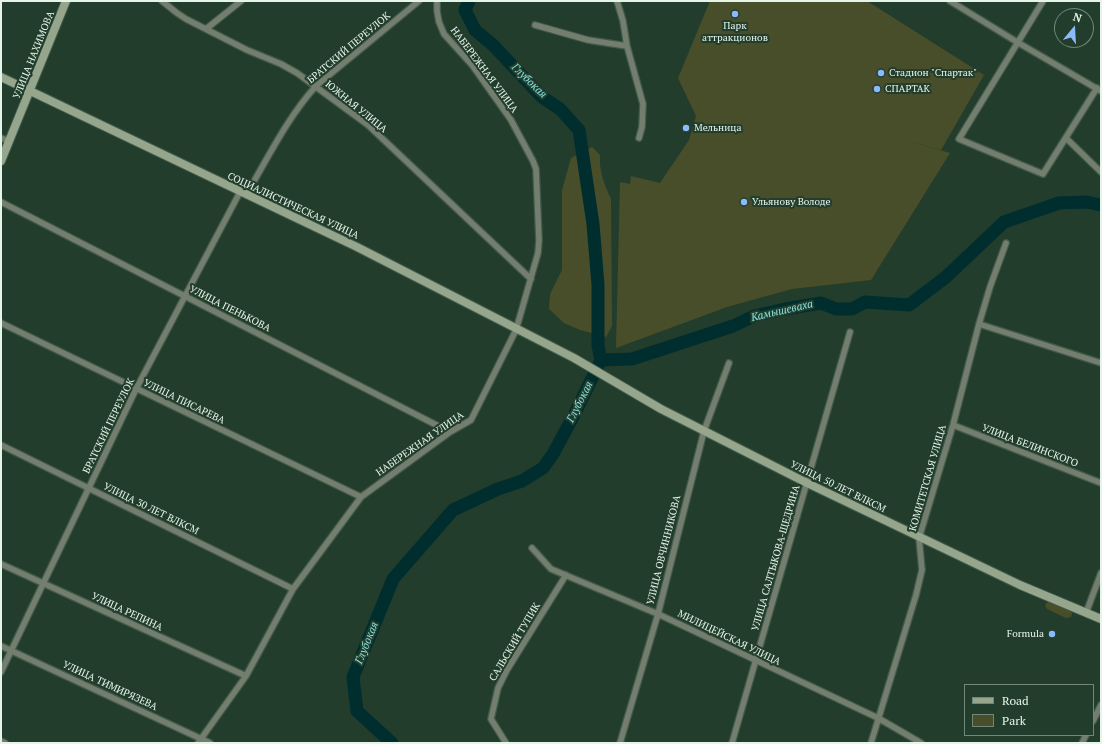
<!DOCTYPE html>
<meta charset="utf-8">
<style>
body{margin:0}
#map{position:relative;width:1102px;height:744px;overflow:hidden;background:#233d2c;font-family:"PT Serif",serif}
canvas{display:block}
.frame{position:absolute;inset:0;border:2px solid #e5f5ea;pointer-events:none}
.legend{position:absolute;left:964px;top:684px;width:130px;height:52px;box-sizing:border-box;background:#233d2c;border:1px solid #718778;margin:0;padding:5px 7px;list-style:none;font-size:12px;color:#e5f5ea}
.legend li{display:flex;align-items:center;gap:8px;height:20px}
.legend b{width:20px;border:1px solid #718778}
.north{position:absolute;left:1054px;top:8px;width:40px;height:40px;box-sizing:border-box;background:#233d2c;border:1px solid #718778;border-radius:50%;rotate:18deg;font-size:11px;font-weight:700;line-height:16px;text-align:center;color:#e5f5ea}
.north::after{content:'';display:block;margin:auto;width:14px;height:18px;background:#8abafc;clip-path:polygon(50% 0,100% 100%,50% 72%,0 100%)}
</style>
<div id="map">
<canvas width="1102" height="744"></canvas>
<div class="frame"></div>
<ul class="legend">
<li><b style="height:5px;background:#95a68d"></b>Road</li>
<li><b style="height:11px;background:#494e2a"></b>Park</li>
</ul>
<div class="north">N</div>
</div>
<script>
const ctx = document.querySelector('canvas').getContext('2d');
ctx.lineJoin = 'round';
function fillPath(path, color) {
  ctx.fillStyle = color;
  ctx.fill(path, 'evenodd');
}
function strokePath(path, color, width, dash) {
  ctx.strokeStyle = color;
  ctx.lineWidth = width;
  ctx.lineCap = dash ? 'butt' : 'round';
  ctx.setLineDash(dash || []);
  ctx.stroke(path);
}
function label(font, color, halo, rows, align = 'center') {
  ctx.font = font + ' "PT Serif",serif';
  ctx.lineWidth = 4;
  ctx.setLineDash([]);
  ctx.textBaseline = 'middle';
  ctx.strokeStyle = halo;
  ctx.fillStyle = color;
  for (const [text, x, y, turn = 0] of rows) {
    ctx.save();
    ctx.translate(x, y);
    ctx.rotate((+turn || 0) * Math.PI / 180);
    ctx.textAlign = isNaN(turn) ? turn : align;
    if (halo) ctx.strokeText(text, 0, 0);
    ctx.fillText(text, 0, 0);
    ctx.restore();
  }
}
fillPath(new Path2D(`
 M 710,1 L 814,1 L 804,27 L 814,1 L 867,1 L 984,75 L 941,150 L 898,138 L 950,153 L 871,280 L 792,289 L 727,307 L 616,348 L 620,182 L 630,184 L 631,176 L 660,183 L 689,140 L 696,116 L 678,78 Z
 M 592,147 L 600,155 C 599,171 604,184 611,199 L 612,326 L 606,337 L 580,330 L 564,323 L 549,309 L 550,294 L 562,270 L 562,190 L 571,158 Z
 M 1049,601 L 1071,610 L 1072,614 L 1071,617 L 1066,618 L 1047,609 L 1045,605 Z`), '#494e2a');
strokePath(new Path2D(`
 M 601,360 L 632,359 L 733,326 L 754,316 L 785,309 L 821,303 L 836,309 L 852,309 L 865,302 L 909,305 L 946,277 L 1004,222 L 1059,203 L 1086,202 L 1101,205
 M 392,743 L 357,711 L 353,677 L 393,579 L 453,510 L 498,489 L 522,481 L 543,468 L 553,454 L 574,415 L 601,360 L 598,346 L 598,285 L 593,224 L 579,130 L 560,109 L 542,97 L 493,45 L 475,30 L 465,10 L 469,1`), '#002e2f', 13);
const street = new Path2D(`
 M 162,1 L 177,13 L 186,19 L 247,50 L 281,64 L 297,73 L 368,125 L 531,279
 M 617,1 L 623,21 L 627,46 L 643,104 L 642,127 L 639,138
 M 950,1 L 1017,42 L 1101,91
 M 1043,1 L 959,139 L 1043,174 L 1097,88
 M 535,25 L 588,40 L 627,46
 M 206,29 L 241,1
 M 1,138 L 9,141
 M 1066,138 L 1101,172
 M 246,195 C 268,158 287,118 316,86 L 419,1
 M 1,202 L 450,432
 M 1,323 L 361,497
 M 979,324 L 1101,363
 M 953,425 L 1101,483
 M 1,445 L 293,589
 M 532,548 L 551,569 L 658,614 L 878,718 L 921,743
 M 1,564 L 246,676
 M 1086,613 L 1101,573
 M 1,646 L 210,743
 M 1,672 L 136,389 L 240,192
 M 1093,721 L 1101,705
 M 1,741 L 5,743
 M 198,743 L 246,676 L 293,589 L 361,497 L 450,432 L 471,420 L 516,330 L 538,253 L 539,240 L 536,169 L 533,161 L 511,120 L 472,65 L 444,34 L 439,22 L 437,11 L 437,1
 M 506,743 L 491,719 L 498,688 L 507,670 L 566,575
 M 620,743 L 658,614 L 704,431 L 729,363
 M 732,743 L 850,332
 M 871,743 L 916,595 L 922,570 L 919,538 L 953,425 L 979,324 L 990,287 L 1006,243
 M 1082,743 L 1086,735`);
const secondary = new Path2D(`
 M 1,77 L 357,247 L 574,358 L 661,409 L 807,483 L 1020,585 L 1101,619
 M 1,161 L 66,1`);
strokePath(street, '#425a4a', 8);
strokePath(secondary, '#425a4a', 10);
strokePath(street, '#737e6e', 5.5);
strokePath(secondary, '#95a68d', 8);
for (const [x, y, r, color] of [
 [735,14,4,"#8abafc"],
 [881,73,4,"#8abafc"],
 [877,89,4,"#8abafc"],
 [686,128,4,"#8abafc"],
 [744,202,4,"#8abafc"],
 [1052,634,4,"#8abafc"]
]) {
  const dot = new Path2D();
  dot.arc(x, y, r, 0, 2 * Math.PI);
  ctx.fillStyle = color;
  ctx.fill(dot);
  strokePath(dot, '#233d2c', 1.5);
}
label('10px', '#e5f5ea', '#233d2c', [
 ["Парк",735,26,"center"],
 ["аттракционов",735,38,"center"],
 ["Стадион \"Спартак\"",889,73],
 ["СПАРТАК",885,89],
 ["Мельница",694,128],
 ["Ульянову Володе",752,202],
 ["Formula",1044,634,"right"]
], 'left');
label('10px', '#e5f5ea', '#233d2c', [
 ["БРАТСКИЙ ПЕРЕУЛОК",349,48,-40],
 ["УЛИЦА НАХИМОВА",34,55,-68],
 ["НАБЕРЕЖНАЯ УЛИЦА",484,70,53],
 ["ЮЖНАЯ УЛИЦА",356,107,39],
 ["СОЦИАЛИСТИЧЕСКАЯ УЛИЦА",293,206,25],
 ["УЛИЦА ПЕНЬКОВА",230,309,27],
 ["УЛИЦА ПИСАРЕВА",184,402,26],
 ["БРАТСКИЙ ПЕРЕУЛОК",109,426,-64],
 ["НАБЕРЕЖНАЯ УЛИЦА",420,444,-35],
 ["УЛИЦА БЕЛИНСКОГО",1030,446,21],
 ["КОМИТЕТСКАЯ УЛИЦА",928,478,-74],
 ["УЛИЦА 50 ЛЕТ ВЛКСМ",838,487,26],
 ["УЛИЦА 30 ЛЕТ ВЛКСМ",151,509,26],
 ["УЛИЦА ОВЧИННИКОВА",664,550,-76],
 ["УЛИЦА САЛТЫКОВА-ЩЕДРИНА",776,558,-74],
 ["УЛИЦА РЕПИНА",127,612,25],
 ["МИЛИЦЕЙСКАЯ УЛИЦА",729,638,26],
 ["САЛЬСКИЙ ТУПИК",515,642,-59],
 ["УЛИЦА ТИМИРЯЗЕВА",110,686,25]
]);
label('italic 11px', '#86e3e3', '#233d2c', [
 ["Глубокая",529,81,44],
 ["Камышеваха",782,311,-13],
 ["Глубокая",580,402,-63],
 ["Глубокая",367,643,-68]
]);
</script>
